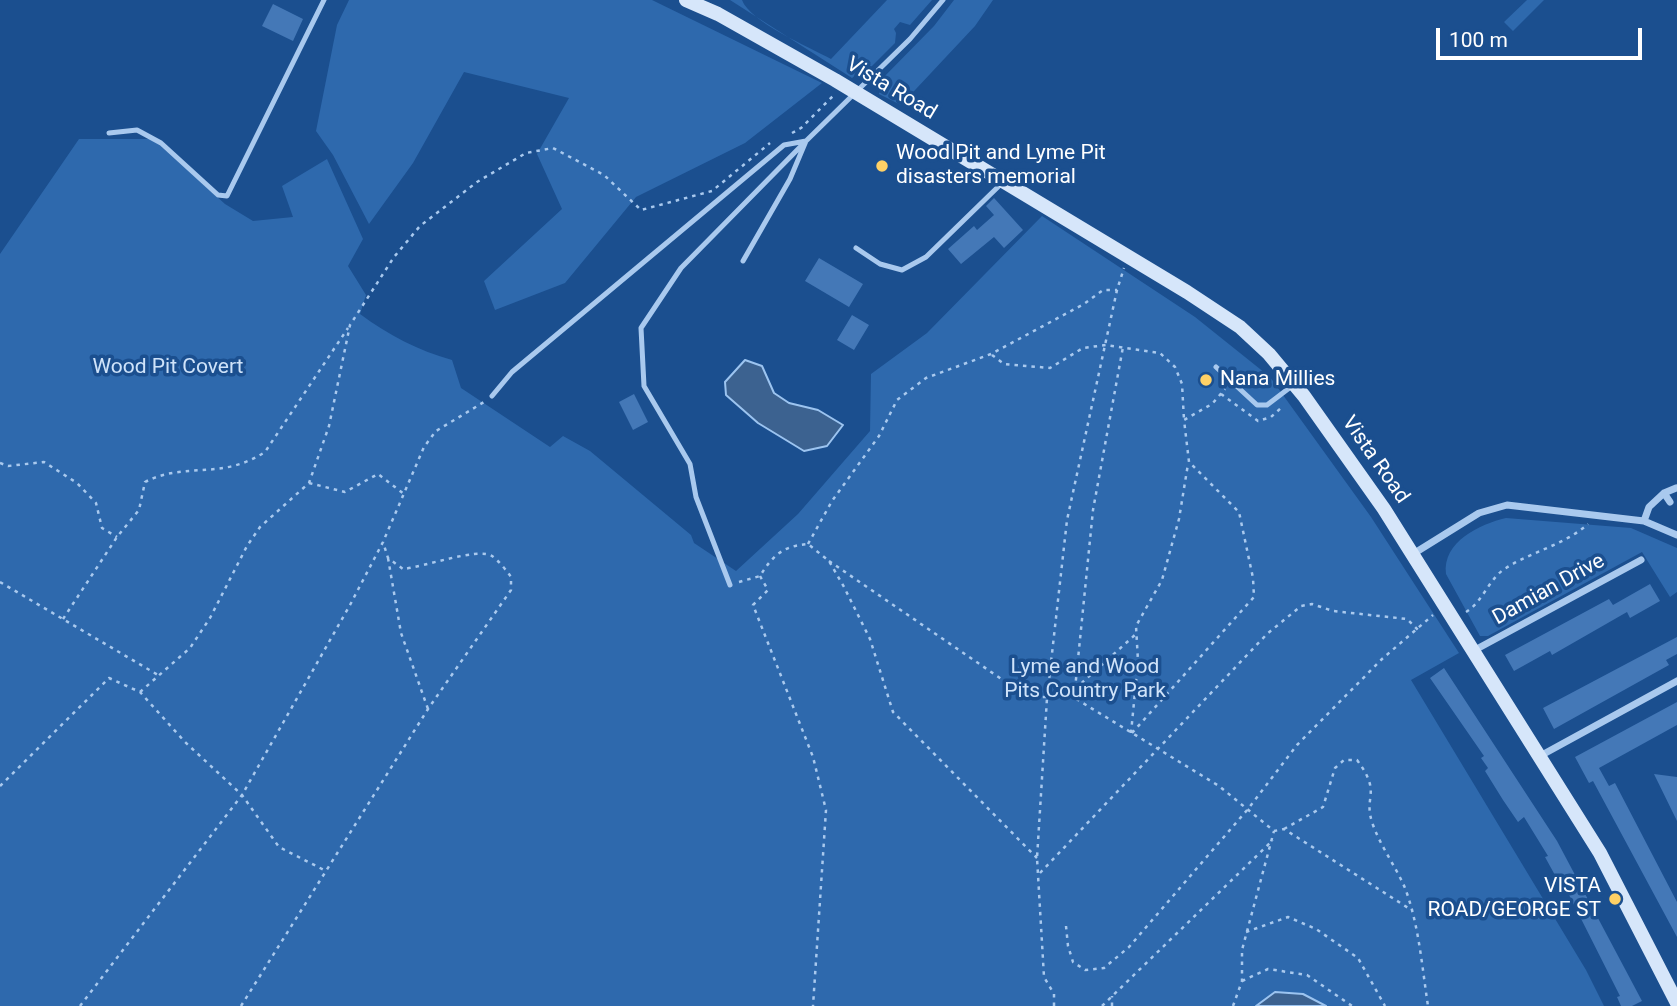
<!DOCTYPE html>
<style>
body{margin:0}
#map{position:relative;width:1677px;height:1006px;overflow:hidden;background:#1b4f8f;font-family:Roboto,sans-serif}
canvas{display:block}
.scale{position:absolute;left:1436px;top:28px;width:206px;height:32px;box-sizing:border-box;border:4px solid #fff;border-top:0;padding-left:9px;font-size:21px;line-height:24px;white-space:nowrap;color:#fff;-webkit-text-stroke:5px #1b4f8f;paint-order:stroke}
</style>
<div id="map">
<canvas width="1677" height="1006"></canvas>
<div class="scale">100 m</div>
</div>
<script>
const ctx = document.querySelector('canvas').getContext('2d');
ctx.lineJoin = 'round';
function fillPath(path, color) {
  ctx.fillStyle = color;
  ctx.fill(path, 'evenodd');
}
function strokePath(path, color, width, dash) {
  ctx.strokeStyle = color;
  ctx.lineWidth = width;
  ctx.lineCap = dash ? 'butt' : 'round';
  ctx.setLineDash(dash || []);
  ctx.stroke(path);
}
function label(font, color, halo, rows, align = 'center') {
  ctx.font = font + ' Roboto,sans-serif';
  ctx.lineWidth = 7;
  ctx.setLineDash([]);
  ctx.textBaseline = 'middle';
  ctx.strokeStyle = halo;
  ctx.fillStyle = color;
  for (const [text, x, y, turn = 0] of rows) {
    ctx.save();
    ctx.translate(x, y);
    ctx.rotate((+turn || 0) * Math.PI / 180);
    ctx.textAlign = isNaN(turn) ? turn : align;
    if (halo) ctx.strokeText(text, 0, 0);
    ctx.fillText(text, 0, 0);
    ctx.restore();
  }
}
fillPath(new Path2D(`
 M 349,0 L 652,0 L 822,83 L 745,143 L 636,197 L 565,283 L 495,310 L 484,281 L 562,209 L 537,154 L 569,98 L 464,72 L 413,163 L 369,224 L 333,155 L 316,131 L 337,25 Z
 M 730,0 L 742,0 C 750,22 809,47 831,59 L 887,0 L 932,0 L 910,25 L 900,22 L 894,29 L 896,33 L 895,43 L 868,70 L 864,68 L 852,78 Z
 M 954,0 L 993,0 L 975,26 L 901,105 L 879,94 L 880,81 L 934,26 Z
 M 1527,0 L 1544,0 L 1513,31 L 1504,22 Z
 M 79,139 L 153,139 L 225,204 L 253,221 L 293,217 L 282,186 L 327,159 L 363,239 L 348,266 L 366,295 L 360,314 C 390,336 417,350 452,360 L 461,388 L 550,447 L 563,436 L 590,451 L 691,535 L 694,543 L 736,571 L 798,514 L 870,431 L 871,374 L 927,333 L 1042,216 L 1195,317 L 1270,377 L 1371,517 L 1459,653 L 1411,680 L 1586,970 L 1604,1006 L 0,1006 L 0,254 Z
 M 1506,518 L 1631,528 L 1677,548 L 1677,592 L 1670,597 L 1642,552 L 1488,636 L 1480,636 L 1446,574 C 1442,542 1480,524 1506,518 Z`), '#2e69ad');
const water = new Path2D(`
 M 745,360 L 762,366 L 774,393 L 789,403 L 818,410 L 843,425 L 827,446 L 804,451 L 758,423 L 726,395 L 725,382 Z
 M 1275,992 L 1303,994 L 1326,1006 L 1256,1006 Z`);
fillPath(water, '#3c6290');
strokePath(water, '#9cc4f0', 2);
fillPath(new Path2D(`
 M 273,4 L 303,19 L 293,41 L 262,26 Z
 M 994,198 L 1023,230 L 1004,248 L 994,237 L 961,264 L 948,249 L 974,226 L 977,230 L 994,215 L 986,206 Z
 M 819,258 L 863,284 L 849,307 L 805,281 Z
 M 852,315 L 869,325 L 854,350 L 837,340 Z
 M 634,394 L 648,422 L 633,430 L 619,402 Z
 M 1650,584 L 1660,601 L 1630,618 L 1627,612 L 1552,655 L 1550,651 L 1514,671 L 1505,655 L 1609,599 L 1613,605 Z
 M 1677,637 L 1677,654 L 1666,660 L 1669,665 L 1554,729 L 1543,708 Z
 M 1444,668 L 1557,841 L 1642,1001 L 1632,1006 L 1621,1006 L 1617,997 L 1620,996 L 1564,885 L 1557,889 L 1552,880 L 1556,877 L 1545,857 L 1548,856 L 1524,817 L 1518,822 L 1503,800 L 1485,771 L 1488,768 L 1481,758 L 1484,756 L 1430,678 Z
 M 1677,702 L 1677,725 L 1599,768 L 1609,786 L 1615,783 L 1677,902 L 1677,937 L 1593,781 L 1589,783 L 1575,757 Z
 M 1654,774 L 1677,777 L 1677,821 Z`), '#4478b7');
strokePath(new Path2D(`
 M 792,133 L 801,128 L 834,95
 M 992,355 L 1004,364 L 1050,368 L 1083,348 L 1106,345 L 1160,353 L 1175,367 L 1182,384 L 1184,420
 M 1221,394 L 1258,421 L 1271,417 L 1281,408
 M 0,463 L 8,466 L 44,462 L 77,483 L 96,503 L 102,528 L 117,537
 M 309,483 L 345,492 L 378,474 L 404,494
 M 808,544 L 832,501 L 879,436 L 897,400 L 926,378 L 991,354 L 1084,304 L 1103,290 L 1117,290
 M 388,558 L 401,633 L 428,709
 M 829,561 L 1016,689 L 1035,697 L 1073,697 L 1219,786 L 1274,831 L 1284,829 L 1413,911
 M 760,576 L 768,590 L 753,605 L 813,757 L 826,810 L 813,1006
 M 0,582 L 158,675
 M 739,582 L 760,576 C 773,555 783,546 808,544 L 829,561 L 844,587 L 870,639 L 893,712 L 1037,858
 M 1466,612 C 1483,602 1489,578 1506,568 C 1533,551 1564,545 1588,524
 M 63,619 L 117,537 L 139,510 L 145,482 C 186,461 220,481 265,452 L 348,328
 M 1075,689 L 1093,510 L 1123,347
 M 140,692 L 190,648 L 210,618 L 247,546 L 260,527 L 309,483 L 329,426 L 350,325 L 394,257 L 420,226 L 477,182 L 526,153 L 553,148 L 604,175 L 641,210 L 712,191 L 770,143
 M 1073,697 L 1075,689 L 1136,634
 M 1131,733 L 1138,661 L 1136,626 L 1162,580 L 1179,519 L 1188,464
 M 1132,733 L 1254,597 L 1253,578 L 1239,512 L 1189,462 L 1184,420 L 1212,404 L 1225,389
 M 0,786 L 109,678 L 140,692 L 185,742 L 242,795 L 279,847 L 326,871
 M 1284,829 L 1323,807 L 1335,768 L 1344,760 L 1357,760 C 1383,795 1362,795 1373,825 C 1381,847 1396,867 1405,888 C 1419,925 1422,967 1428,1006
 M 1040,873 L 1267,634 L 1301,606 L 1312,604 L 1333,611 L 1407,619 L 1418,630
 M 1066,926 L 1068,946 L 1073,962 L 1085,970 L 1104,968 L 1129,947 L 1248,809 L 1297,745 L 1382,659 L 1433,615
 M 1246,932 L 1288,917 L 1316,929 L 1358,958 L 1385,1006
 M 1242,981 L 1268,969 L 1307,975 L 1352,1006
 M 80,1006 L 242,795 L 350,605 L 383,542 L 424,447 L 436,431 L 484,402
 M 241,1006 L 428,709 L 511,590 L 511,577 C 506,570 499,561 492,556 C 478,547 424,567 403,569 L 388,558 L 383,542
 M 1054,1006 L 1054,994 L 1044,977 L 1037,858 L 1047,698 L 1067,520 L 1117,290 L 1124,268
 M 1102,1006 L 1273,840
 M 1112,1006 L 1112,996
 M 1233,1006 L 1242,981 L 1242,950 L 1274,831`), '#a9c9ee', 2.5, [3.5, 5]);
strokePath(new Path2D(`
 M 109,133 L 137,130 L 161,143 L 218,195 L 227,196 L 324,0
 M 856,248 L 880,264 L 902,270 L 926,257 L 1001,184
 M 743,261 L 790,179 L 806,141 L 910,39 L 943,0
 M 1216,367 L 1257,405 L 1267,405 L 1292,386
 M 492,396 L 512,372 L 784,145 L 806,141
 M 730,585 L 696,497 L 690,464 L 644,386 L 641,328 L 681,268 L 806,141`), '#a9c9ee', 5);
strokePath(new Path2D(`
 M 1670,502 L 1664,493 L 1676,488
 M 1644,521 L 1649,507 L 1664,493
 M 1413,554 L 1479,513 L 1507,505 L 1644,521 L 1677,535
 M 1473,651 L 1641,560
 M 1540,756 L 1677,681`), '#a9c9ee', 7);
strokePath(new Path2D(`
 M 686,0 L 718,14 L 835,80 L 1187,292 L 1240,327 L 1269,354 L 1304,396 L 1384,509 L 1600,853 L 1677,1003`), '#d6e6fa', 14);
for (const [x, y, r, color] of [
 [882,166,7,"#ffd166"],
 [1206,380,7,"#ffd166"],
 [1615,899,7,"#ffd166"]
]) {
  const dot = new Path2D();
  dot.arc(x, y, r, 0, 2 * Math.PI);
  ctx.fillStyle = color;
  ctx.fill(dot);
  strokePath(dot, '#1b4f8f', 2.5);
}
label('21px', '#fff', '#1b4f8f', [
 ["Vista Road",891,89,31],
 ["Vista Road",1375,460,55],
 ["Damian Drive",1549,590,-29]
]);
label('21px', '#fff', '#1b4f8f', [
 ["Wood Pit and Lyme Pit",896,154],
 ["disasters memorial",896,178],
 ["Nana Millies",1220,380],
 ["VISTA",1601,887,"right"],
 ["ROAD/GEORGE ST",1601,911,"right"]
], 'left');
label('21px', '#cfe3fa', '#1b4f8f', [
 ["Wood Pit Covert",168,368],
 ["Lyme and Wood",1085,668],
 ["Pits Country Park",1085,692]
]);
</script>
